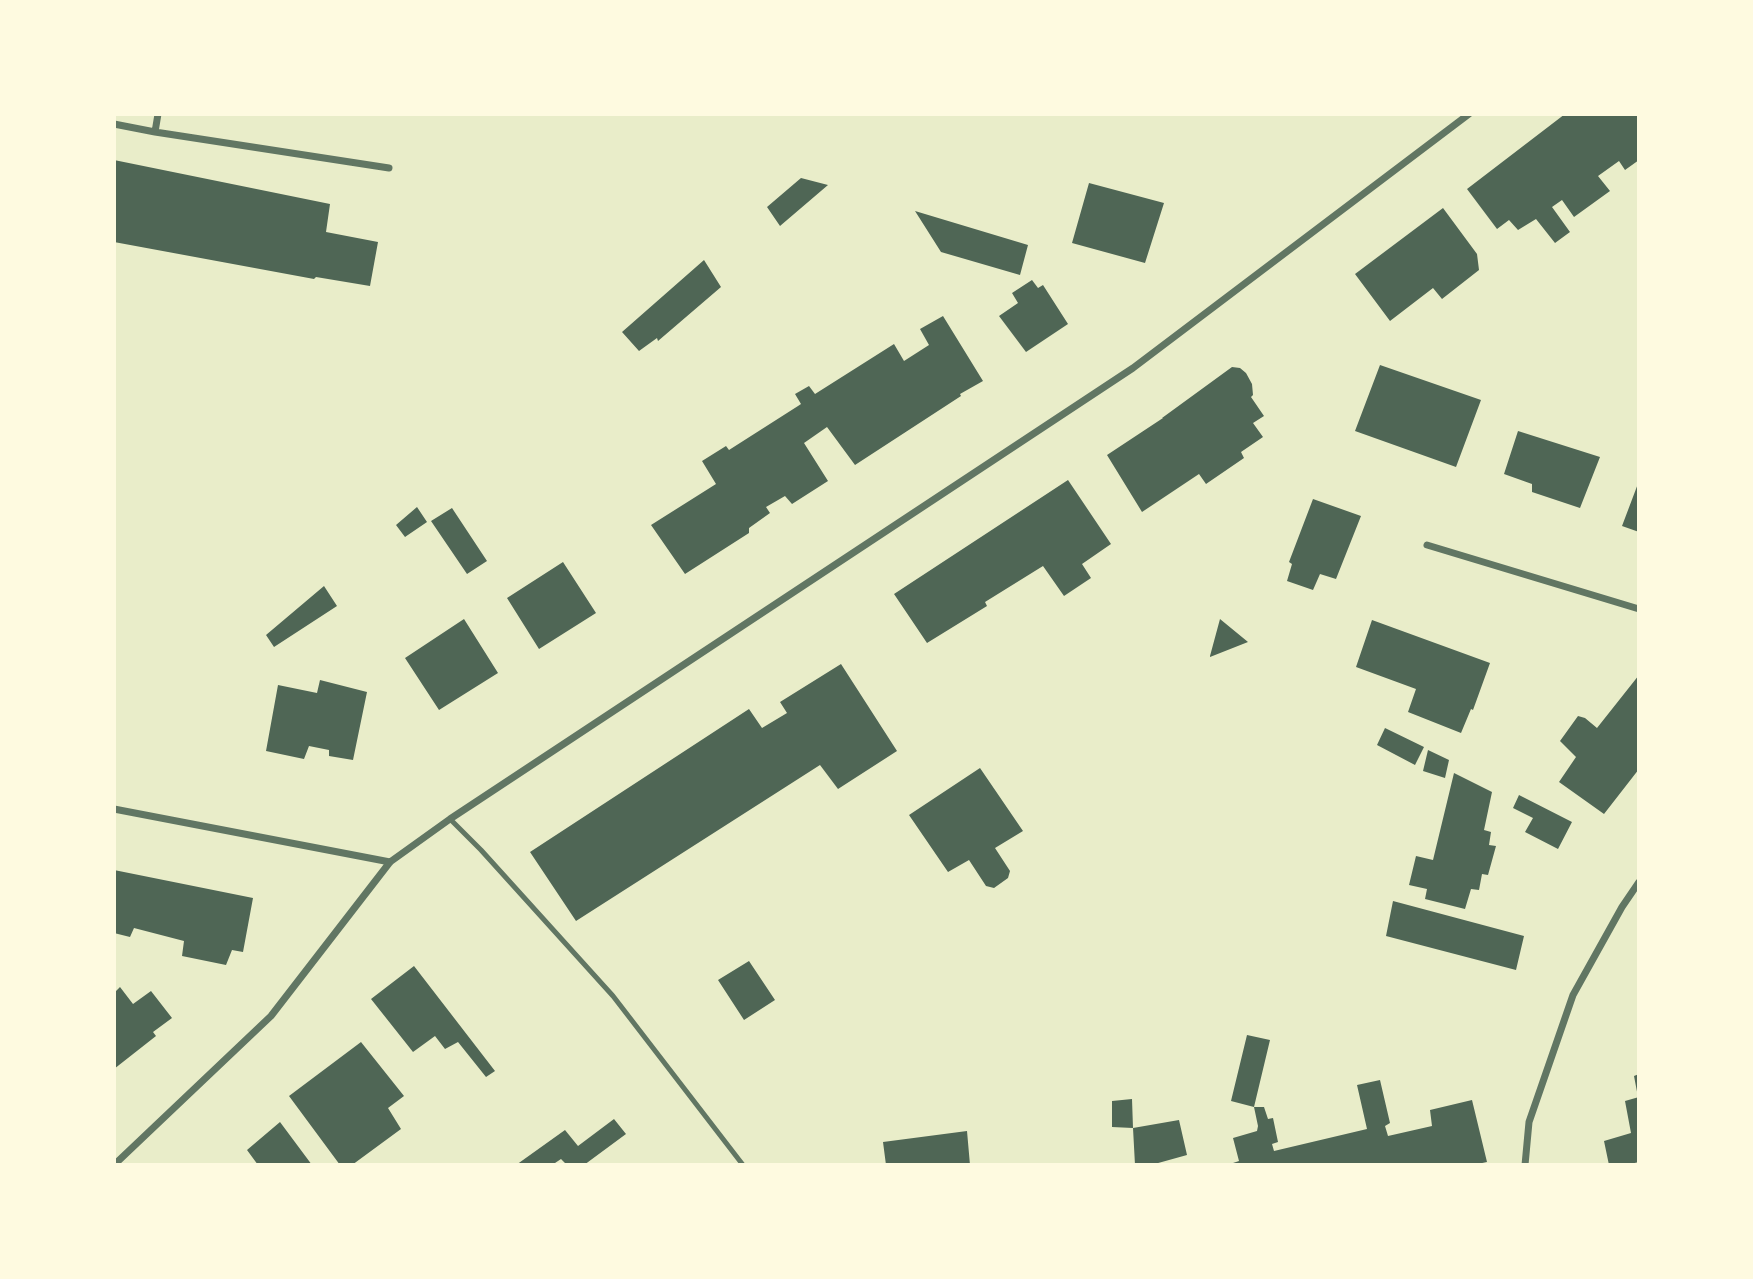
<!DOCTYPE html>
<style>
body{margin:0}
#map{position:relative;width:1753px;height:1279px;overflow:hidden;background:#e9edc9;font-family:"PT Sans Narrow",sans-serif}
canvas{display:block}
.frame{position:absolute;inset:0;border:116px solid #fefae0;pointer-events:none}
</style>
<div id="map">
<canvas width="1753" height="1279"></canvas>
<div class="frame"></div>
</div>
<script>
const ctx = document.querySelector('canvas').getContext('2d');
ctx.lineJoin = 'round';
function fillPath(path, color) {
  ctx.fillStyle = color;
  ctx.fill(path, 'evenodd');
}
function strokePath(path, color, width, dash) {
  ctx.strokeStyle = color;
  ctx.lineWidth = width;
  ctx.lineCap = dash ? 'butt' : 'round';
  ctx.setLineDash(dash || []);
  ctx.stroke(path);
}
fillPath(new Path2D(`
 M 1565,114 L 1639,114 L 1639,160 L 1625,170 L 1619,161 L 1598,176 L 1610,191 L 1574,217 L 1562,200 L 1552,207 L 1570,232 L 1555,243 L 1536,219 L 1518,230 L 1509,220 L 1497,229 L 1467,189 Z
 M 114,160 L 330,204 L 326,232 L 378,242 L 370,286 L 316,277 L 314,279 L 114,242 Z
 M 801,178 L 828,185 L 780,226 L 767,207 Z
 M 1089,183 L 1164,203 L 1145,263 L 1072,243 Z
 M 1443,208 L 1477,254 L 1479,270 L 1442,299 L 1433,288 L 1390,321 L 1355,274 Z
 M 915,211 L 1028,245 L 1020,275 L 941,252 Z
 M 704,260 L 721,287 L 658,341 L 657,338 L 639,351 L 622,332 Z
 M 1032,280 L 1038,288 L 1043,285 L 1068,324 L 1026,352 L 999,316 L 1018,303 L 1012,293 Z
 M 943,316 L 983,381 L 960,394 L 961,396 L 855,465 L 827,427 L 804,443 L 828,481 L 792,504 L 785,496 L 766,507 L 770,513 L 749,528 L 749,533 L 685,574 L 651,525 L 716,484 L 702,461 L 726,446 L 729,450 L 798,406 L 801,404 L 795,394 L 809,386 L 815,394 L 894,344 L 904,361 L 929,345 L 920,329 Z
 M 1380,365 L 1481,400 L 1456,467 L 1355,431 Z
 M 1232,367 L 1240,368 L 1246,373 L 1252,384 L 1253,395 L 1251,397 L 1264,416 L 1253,423 L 1263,437 L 1241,452 L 1244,458 L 1206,484 L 1199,474 L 1142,512 L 1107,455 L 1163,418 L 1162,418 Z
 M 1518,431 L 1600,457 L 1580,508 L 1532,492 L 1532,484 L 1504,474 Z
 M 1068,480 L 1111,544 L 1082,564 L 1091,578 L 1064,596 L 1043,566 L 985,602 L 987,606 L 927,643 L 894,594 Z
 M 1639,481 L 1639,532 L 1622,526 Z
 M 1313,499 L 1361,516 L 1336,579 L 1320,574 L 1313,590 L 1287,581 L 1292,564 L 1289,562 Z
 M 417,507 L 427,522 L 405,537 L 396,525 Z
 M 452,508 L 487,561 L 467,574 L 431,521 Z
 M 563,562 L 596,613 L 539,649 L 507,598 Z
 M 324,586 L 337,606 L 274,647 L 266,635 Z
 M 464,619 L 498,673 L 439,710 L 405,658 Z
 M 1220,619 L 1248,642 L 1210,657 L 1210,656 Z
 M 1372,620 L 1490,663 L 1473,710 L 1471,709 L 1461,733 L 1408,712 L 1416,689 L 1356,667 Z
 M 841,664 L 897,751 L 838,789 L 820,765 L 576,921 L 530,852 L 749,709 L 762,728 L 787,713 L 780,702 Z
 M 1639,675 L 1639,769 L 1604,814 L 1559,782 L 1576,757 L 1560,741 L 1578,716 L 1585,718 L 1597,728 Z
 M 320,680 L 367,692 L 353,760 L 329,756 L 329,750 L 309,746 L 304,759 L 266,751 L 278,685 L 317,693 Z
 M 1385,728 L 1424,747 L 1415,765 L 1377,745 Z
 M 1428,750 L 1449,760 L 1445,778 L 1423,771 Z
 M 980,768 L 1023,831 L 995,848 L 1010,871 L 1008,878 L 994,888 L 986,886 L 969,860 L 948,872 L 909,815 Z
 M 1454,773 L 1492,792 L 1484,830 L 1491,832 L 1489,845 L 1496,846 L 1488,875 L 1482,874 L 1479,890 L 1471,889 L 1465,909 L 1425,899 L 1427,889 L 1409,885 L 1416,856 L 1433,860 Z
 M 1519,795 L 1572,822 L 1558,849 L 1525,832 L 1533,818 L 1513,808 Z
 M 114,870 L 253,898 L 243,952 L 232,950 L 226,965 L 182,956 L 184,941 L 134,928 L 130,937 L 114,933 Z
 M 1393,901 L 1524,936 L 1516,970 L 1386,936 Z
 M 749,961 L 775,1000 L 744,1020 L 718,980 Z
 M 414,966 L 495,1071 L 486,1077 L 458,1042 L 445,1049 L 435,1036 L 413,1052 L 371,999 Z
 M 120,987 L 133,1004 L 151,991 L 172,1018 L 153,1032 L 156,1036 L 114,1069 L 114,993 Z
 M 1247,1035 L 1270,1040 L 1254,1107 L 1231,1101 Z
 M 361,1042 L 404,1096 L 388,1108 L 401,1129 L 352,1165 L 340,1165 L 289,1096 Z
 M 1639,1074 L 1639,1097 L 1638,1097 L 1634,1076 Z
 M 1380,1080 L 1390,1123 L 1385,1126 L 1388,1136 L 1432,1126 L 1430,1110 L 1472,1100 L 1487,1162 L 1473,1165 L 1227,1165 L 1239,1161 L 1233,1138 L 1257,1131 L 1258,1126 L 1254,1107 L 1264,1107 L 1268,1119 L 1273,1118 L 1278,1142 L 1272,1144 L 1274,1151 L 1367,1129 L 1357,1085 Z
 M 1639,1097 L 1639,1162 L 1626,1165 L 1609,1165 L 1604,1141 L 1631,1133 L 1625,1101 Z
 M 1132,1099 L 1133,1128 L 1112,1127 L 1112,1101 Z
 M 614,1119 L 626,1134 L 584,1165 L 567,1165 L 561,1159 L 552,1165 L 516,1165 L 565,1130 L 578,1146 Z
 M 1179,1120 L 1187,1155 L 1151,1165 L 1135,1165 L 1133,1128 Z
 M 280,1122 L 312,1165 L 258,1165 L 247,1150 Z
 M 967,1131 L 970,1165 L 886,1165 L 883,1142 Z`), '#4f6655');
strokePath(new Path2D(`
 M 450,819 L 481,850 L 613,996 L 743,1165`), '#617663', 5);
strokePath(new Path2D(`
 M 114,124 L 155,132 L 158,114
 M 155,132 L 389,168
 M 1427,545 L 1639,609
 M 114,809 L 390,862
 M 114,1165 L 271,1016 L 390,862 L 450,819 L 1133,368 L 1469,114
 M 1525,1165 L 1529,1122 L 1573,995 L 1622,907 L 1639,882`), '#617663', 7);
</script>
